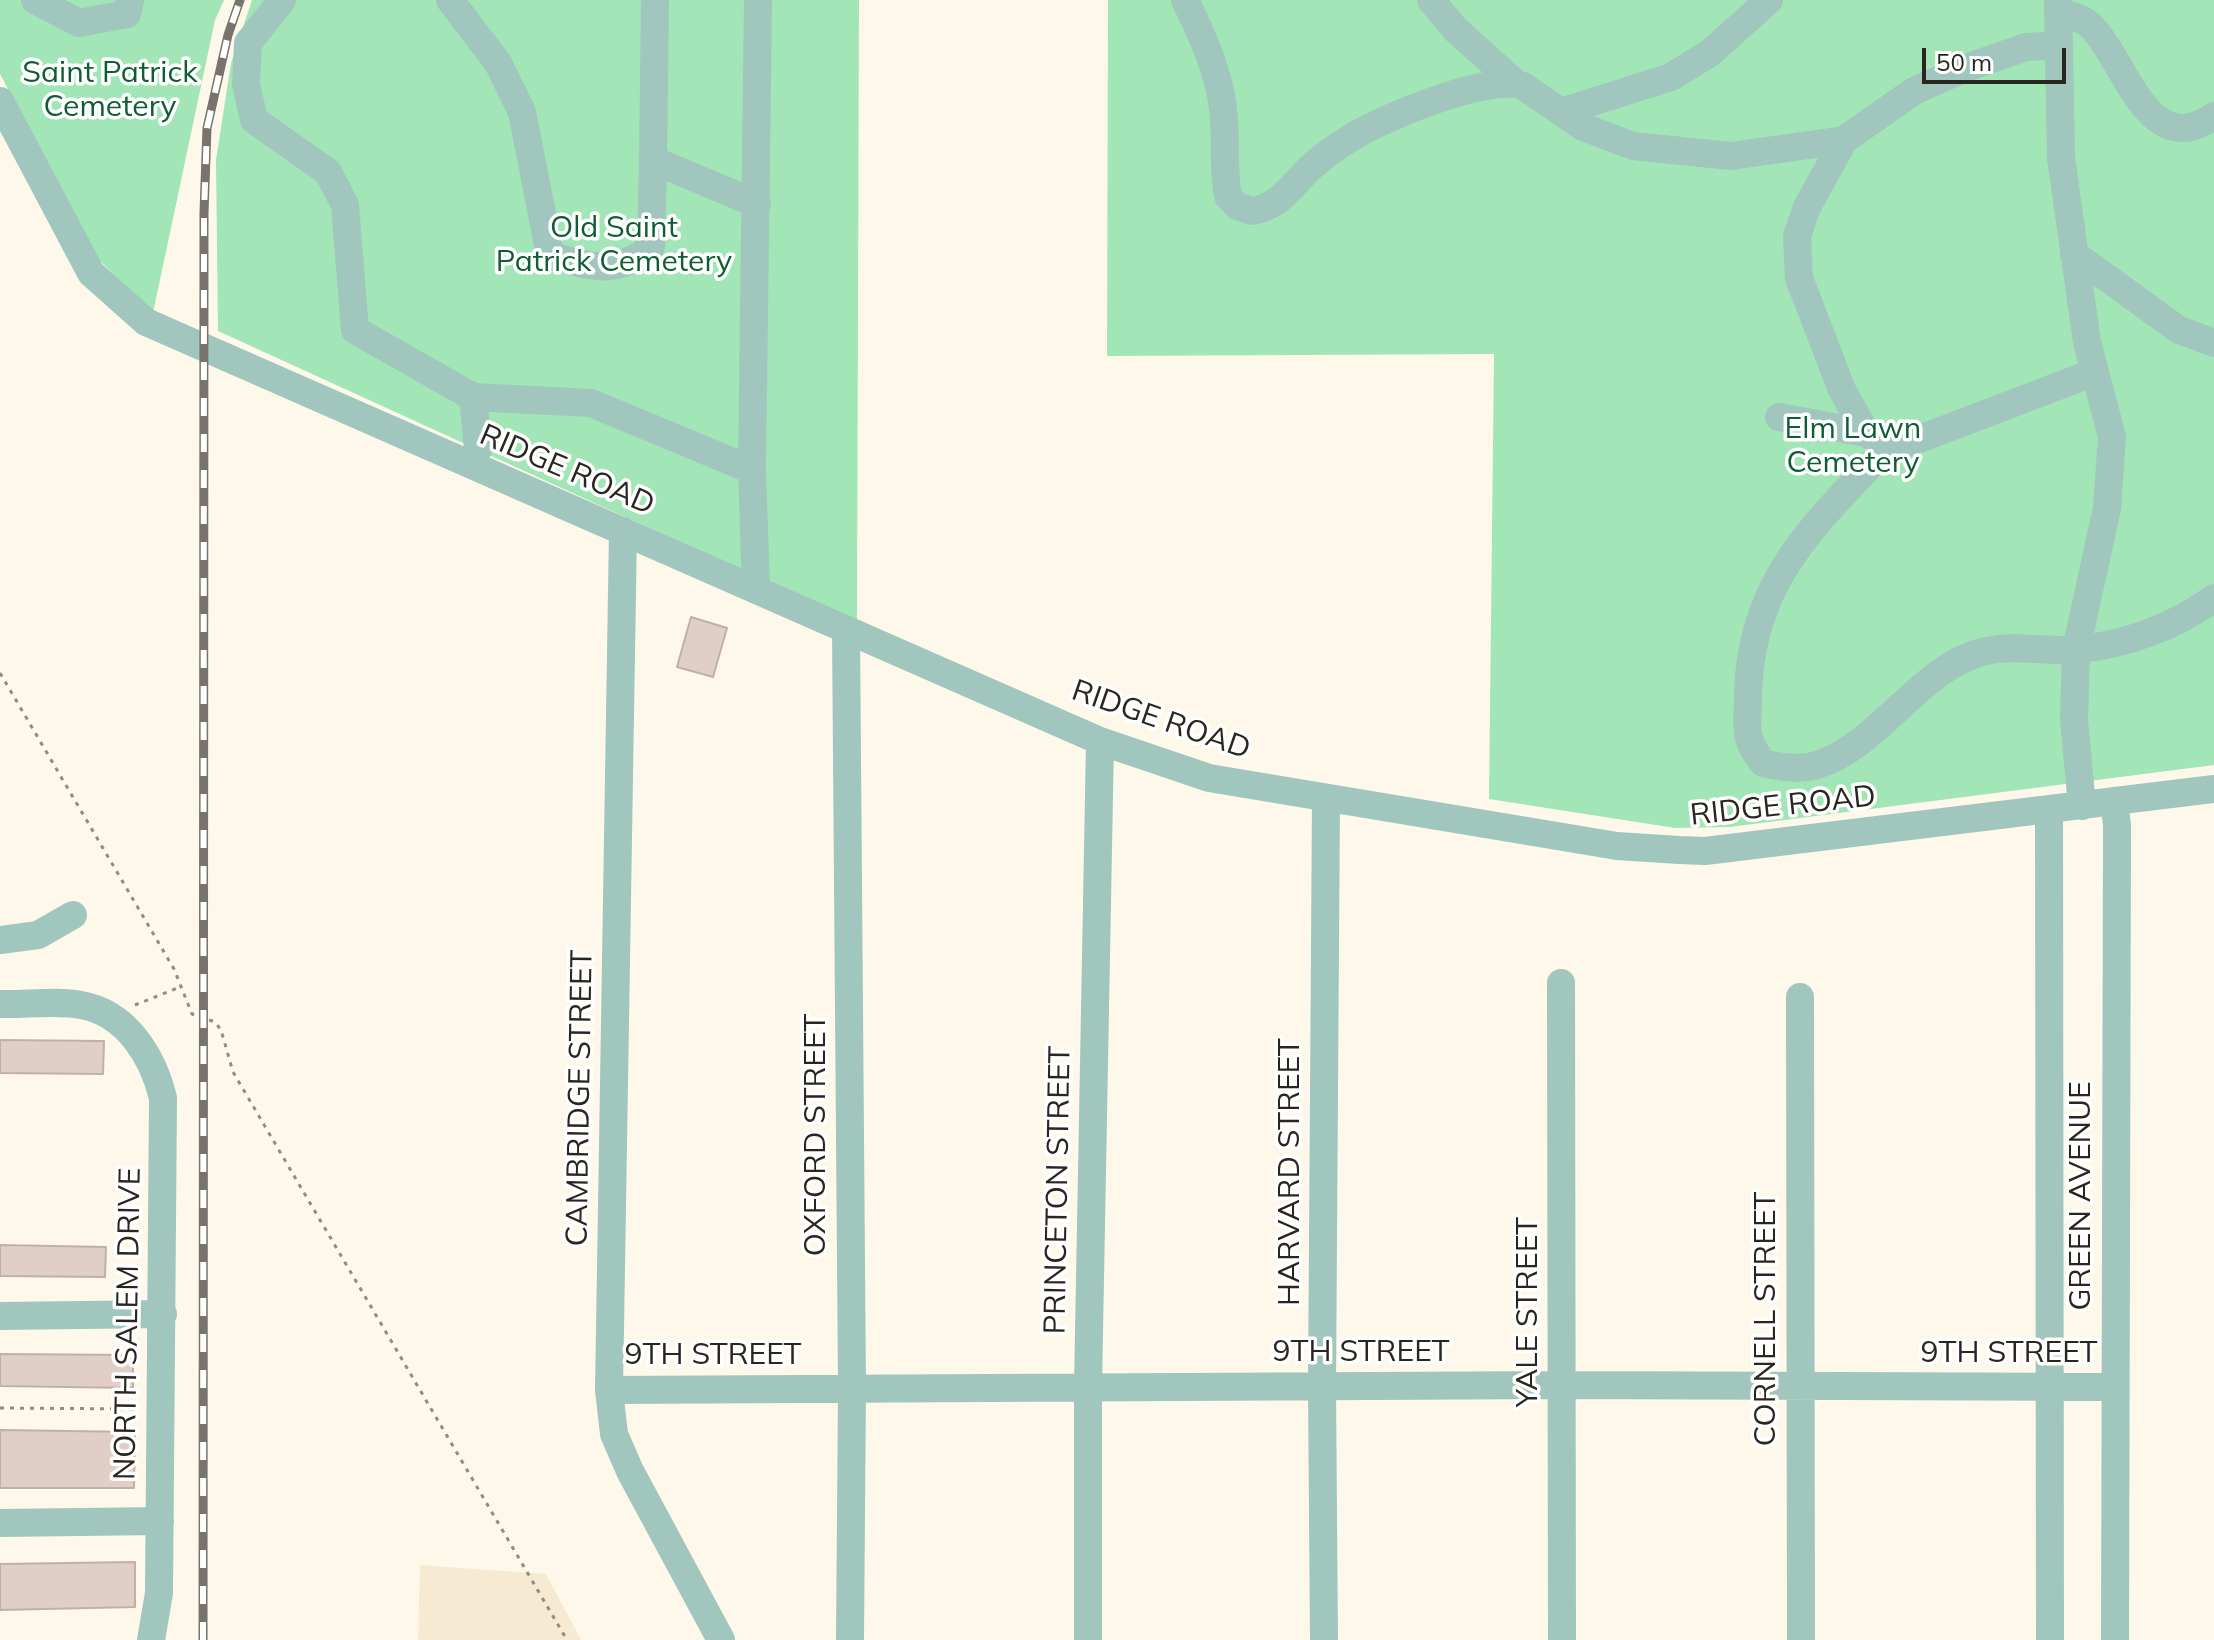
<!DOCTYPE html>
<style>
body{margin:0}
#map{position:relative;width:2214px;height:1640px;overflow:hidden;background:#fef8eb;font-family:Mulish,sans-serif}
canvas{display:block}
.scale{position:absolute;left:1922px;top:48px;width:144px;height:36px;box-sizing:border-box;border:4px solid #292620;border-top:0;padding-left:10px;font-size:24px;line-height:28px;white-space:nowrap;color:#292620;-webkit-text-stroke:6px #fff;paint-order:stroke}
</style>
<div id="map">
<canvas width="2214" height="1640"></canvas>
<div class="scale">50 m</div>
</div>
<script>
const ctx = document.querySelector('canvas').getContext('2d');
ctx.lineJoin = 'round';
function fillPath(path, color) {
  ctx.fillStyle = color;
  ctx.fill(path, 'evenodd');
}
function strokePath(path, color, width, dash) {
  ctx.strokeStyle = color;
  ctx.lineWidth = width;
  ctx.lineCap = dash ? 'butt' : 'round';
  ctx.setLineDash(dash || []);
  ctx.stroke(path);
}
function label(font, color, halo, rows, align = 'center') {
  ctx.font = font + ' Mulish,sans-serif';
  ctx.lineWidth = 7;
  ctx.setLineDash([]);
  ctx.textBaseline = 'middle';
  ctx.strokeStyle = halo;
  ctx.fillStyle = color;
  for (const [text, x, y, turn = 0] of rows) {
    ctx.save();
    ctx.translate(x, y);
    ctx.rotate((+turn || 0) * Math.PI / 180);
    ctx.textAlign = isNaN(turn) ? turn : align;
    if (halo) ctx.strokeText(text, 0, 0);
    ctx.fillText(text, 0, 0);
    ctx.restore();
  }
}
fillPath(new Path2D(`
 M 420,1565 L 546,1574 L 581,1640 L 418,1640 Z`), '#f6ead3');
fillPath(new Path2D(`
 M 0,0 L 224,0 L 215,20 L 153,313 L 99,260 L 0,74 Z
 M 252,0 L 859,0 L 857,623 L 218,331 L 216,160 L 231,63 Z
 M 1108,0 L 2214,0 L 2214,765 L 1730,827 L 1675,828 L 1489,799 L 1494,354 L 1107,356 Z`), '#a2e5b7');
const building = new Path2D(`
 M 691,617 L 727,628 L 713,677 L 677,667 Z
 M 0,1040 L 104,1041 L 103,1074 L 0,1073 Z
 M 0,1245 L 106,1247 L 105,1277 L 0,1276 Z
 M 0,1354 L 133,1355 L 133,1388 L 0,1386 Z
 M 0,1430 L 135,1432 L 134,1488 L 0,1488 Z
 M 135,1562 L 135,1607 L 0,1610 L 0,1564 Z`);
fillPath(building, '#e1cfc7');
strokePath(building, '#c1b0a8', 2);
strokePath(new Path2D(`
 M 0,673 L 174,969 L 192,1014 L 215,1022 L 221,1030 L 233,1072 L 567,1640
 M 135,1005 L 180,987
 M 0,1408 L 136,1409`), '#918d83', 3, [4, 6]);
strokePath(new Path2D(`
 M 35,0 L 79,23 L 127,14 L 130,0
 M 282,0 L 248,43 L 246,84 L 254,120 L 328,172 L 345,205 L 355,330 L 473,397 L 478,450
 M 450,0 L 498,63 L 522,112 L 550,255 C 589,267 618,276 651,247 L 653,160
 M 655,0 L 653,160 L 757,204
 M 1185,0 C 1203,37 1222,78 1224,120 C 1226,146 1223,171 1228,196 L 1237,206 L 1252,211 C 1280,207 1291,186 1310,168 C 1321,158 1336,147 1349,139 C 1379,119 1490,73 1523,86 L 1583,127 L 1633,146 L 1731,156 L 1844,140 L 1914,91 L 1963,69 L 2026,47 L 2059,45
 M 1431,0 L 1455,29 L 1515,83
 M 2058,0 L 2061,158 L 2087,342 L 2112,437 L 2107,508 L 2076,650 L 2074,720 L 2082,806
 M 2058,12 C 2070,15 2084,18 2092,27 C 2126,62 2148,162 2214,116
 M 0,101 L 91,273 L 146,322 L 1100,741 L 1209,778 L 1617,846 L 1679,850 L 1705,851 L 2214,789
 M 1561,112 L 1671,77 L 1710,53 L 1769,0
 M 1844,140 L 1807,207 L 1797,236 L 1799,278 L 1842,390 L 1866,433 L 1889,446 L 1909,443 L 2095,372
 M 2074,254 L 2179,330 L 2214,343
 M 473,397 L 591,403 L 752,470
 M 1779,417 L 1866,433
 M 1889,446 C 1816,523 1750,580 1748,695 C 1748,728 1742,736 1763,763 C 1779,767 1801,770 1817,765 C 1870,749 1909,687 1959,661 C 2004,638 2034,654 2079,649 C 2125,645 2176,626 2214,598
 M 623,531 L 609,1390 L 614,1434 L 630,1471 L 721,1640
 M 756,590 L 752,470 L 758,0
 M 846,630 L 852,1388 L 850,1640
 M 2114,801 L 2117,825 L 2115,1640
 M 2049,810 L 2050,1640
 M 0,940 L 38,935 L 73,915
 M 1561,983 L 1562,1640
 M 1800,997 L 1801,1640
 M 0,1004 C 26,1005 56,1000 81,1005 C 127,1013 153,1057 163,1098 L 159,1593 L 151,1640
 M 0,1316 L 163,1314
 M 609,1390 L 1562,1385 L 2113,1387
 M 0,1523 L 160,1521
 M 1088,1640 L 1088,1386 L 1100,741
 M 1324,1640 L 1322,1387 L 1326,800`), '#a0c6bd', 28);
const rail = new Path2D(`
 M 203,1640 L 204,213 L 207,128 L 228,35 L 240,0`);
strokePath(rail, '#78746b', 9);
strokePath(rail, '#fff', 6, [18]);
label('30px', '#0f5d33', '#fff', [
 ["Saint Patrick",110,73],
 ["Cemetery",110,107],
 ["Old Saint",614,228],
 ["Patrick Cemetery",614,262],
 ["Elm Lawn",1853,429],
 ["Cemetery",1853,463]
]);
label('30px', '#292620', '#fff', [
 ["RIDGE ROAD",567,470,23],
 ["RIDGE ROAD",1161,720,19],
 ["RIDGE ROAD",1783,806,-6],
 ["CAMBRIDGE STREET",580,1098,-89],
 ["OXFORD STREET",816,1135,-90],
 ["HARVARD STREET",1290,1172,-90],
 ["PRINCETON STREET",1058,1190,-89],
 ["GREEN AVENUE",2081,1196,-90],
 ["YALE STREET",1528,1312,-90],
 ["CORNELL STREET",1766,1319,-90],
 ["NORTH SALEM DRIVE",128,1324,-89],
 ["9TH STREET",1361,1352],
 ["9TH STREET",2009,1353],
 ["9TH STREET",713,1355]
]);
</script>
